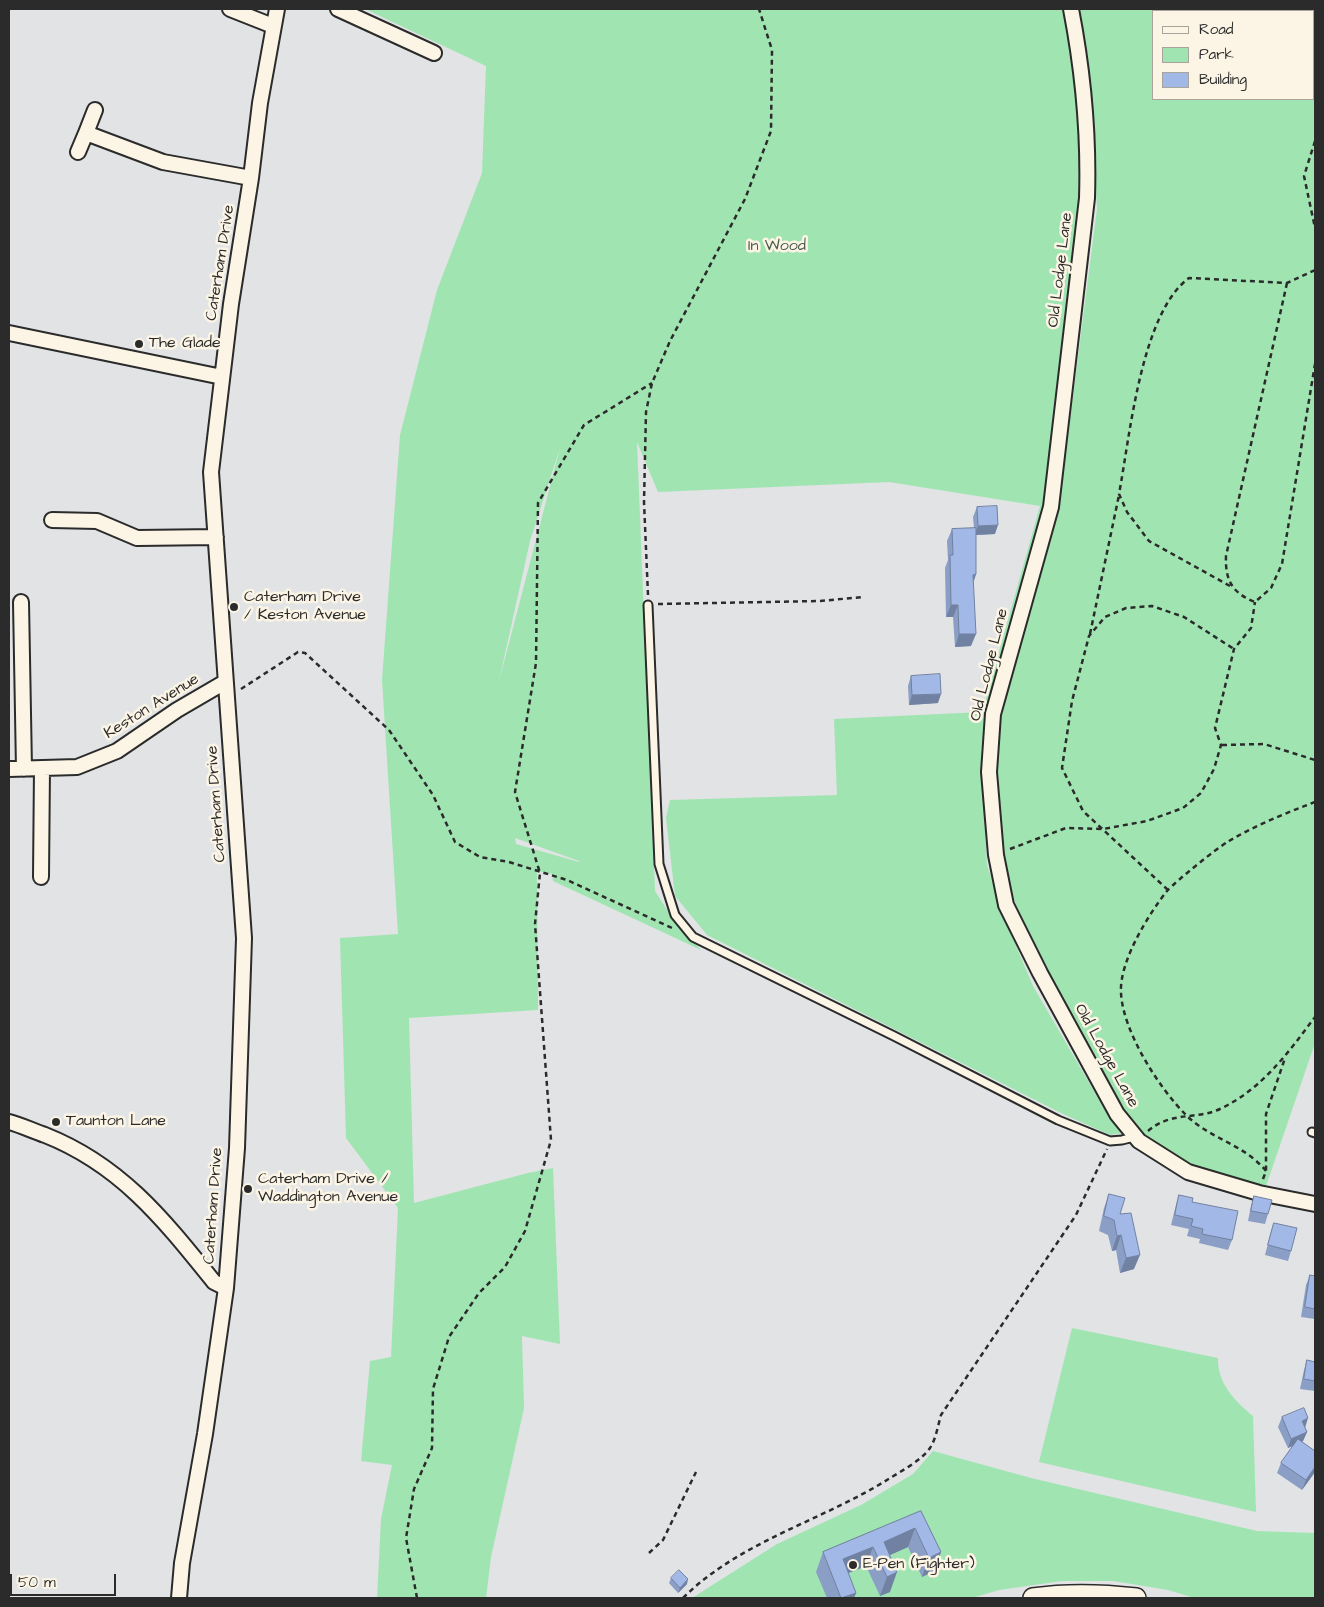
<!DOCTYPE html>
<style>
body{margin:0}
#map{position:relative;width:1324px;height:1607px;overflow:hidden;background:#e1e3e5;font-family:"Architects Daughter",sans-serif}
canvas{display:block}
.frame{position:absolute;inset:0;border:10px solid #2b2b2b;pointer-events:none}
.legend{position:absolute;left:1152px;top:10px;width:162px;height:90px;box-sizing:border-box;background:#fcf5e5;border:1px solid #a8a49b;margin:0;padding:6px 9px;list-style:none;font-size:15px;color:#2b2b2b}
.legend li{display:flex;align-items:center;gap:10px;height:25px}
.legend b{width:25px;border:1px solid #a8a49b}
.scale{position:absolute;left:10px;top:1574px;width:106px;height:22px;box-sizing:border-box;border:2px solid #2b2b2b;border-top:0;padding-left:6px;font-size:15px;line-height:18px;white-space:nowrap;color:#2b2b2b;-webkit-text-stroke:4px #fcf5e5;paint-order:stroke}
</style>
<div id="map">
<canvas width="1324" height="1607"></canvas>
<div class="frame"></div>
<ul class="legend">
<li><b style="height:6px;background:#fcf5e5"></b>Road</li>
<li><b style="height:14px;background:#a0e5b1"></b>Park</li>
<li><b style="height:14px;background:#a2b8e6"></b>Building</li>
</ul>
<div class="scale">50 m</div>
</div>
<script>
const ctx = document.querySelector('canvas').getContext('2d');
ctx.lineJoin = 'round';
function fillPath(path, color) {
  ctx.fillStyle = color;
  ctx.fill(path, 'evenodd');
}
function strokePath(path, color, width, dash) {
  ctx.strokeStyle = color;
  ctx.lineWidth = width;
  ctx.lineCap = dash ? 'butt' : 'round';
  ctx.setLineDash(dash || []);
  ctx.stroke(path);
}
function label(font, color, halo, rows, align = 'center') {
  ctx.font = font + ' "Architects Daughter",sans-serif';
  ctx.lineWidth = 5;
  ctx.setLineDash([]);
  ctx.textBaseline = 'middle';
  ctx.strokeStyle = halo;
  ctx.fillStyle = color;
  for (const [text, x, y, turn = 0] of rows) {
    ctx.save();
    ctx.translate(x, y);
    ctx.rotate((+turn || 0) * Math.PI / 180);
    ctx.textAlign = isNaN(turn) ? turn : align;
    if (halo) ctx.strokeText(text, 0, 0);
    ctx.fillText(text, 0, 0);
    ctx.restore();
  }
}
fillPath(new Path2D(`
 M 365,9 L 1065,9 L 1074,61 L 1081,183 L 1047,506 L 985,717 L 981,755 L 987,865 L 1005,920 L 1033,986 L 1109,1117 L 1122,1133 L 1110,1135 L 1063,1114 L 707,935 L 675,896 L 666,818 L 670,800 L 837,795 L 834,719 L 982,712 L 1040,506 L 889,482 L 658,492 L 637,442 L 655,891 L 671,916 L 701,950 L 553,881 L 552,874 L 537,871 L 538,1010 L 409,1018 L 414,1203 L 528,1173 L 553,1168 L 560,1344 L 522,1336 L 524,1408 L 491,1557 L 486,1598 L 377,1598 L 381,1519 L 392,1465 L 361,1461 L 370,1361 L 391,1357 L 398,1208 L 346,1138 L 340,938 L 398,934 L 382,680 L 400,435 L 437,290 L 482,173 L 486,66 ZM 560,448 L 499,681 L 530,541 ZM 515,838 L 579,861 L 579,862 L 516,844 Z
 M 1080,9 L 1315,9 L 1315,1043 L 1265,1189 L 1193,1167 L 1148,1139 L 1121,1108 L 1069,1019 L 1015,903 L 1004,860 L 998,773 L 998,719 L 1059,504 L 1097,209 L 1088,61 ZM 1153,11 L 1313,11 L 1313,99 L 1153,99 Z
 M 1072,1328 L 1218,1358 C 1217,1383 1235,1401 1253,1416 L 1256,1512 L 1039,1462 Z
 M 933,1451 L 1031,1478 L 1257,1531 L 1315,1533 L 1315,1598 L 1194,1598 L 1168,1590 L 1113,1581 L 1062,1581 L 999,1590 L 972,1598 L 692,1598 L 777,1544 L 861,1505 L 913,1474 Z`), '#a0e5b1');
const lane = new Path2D(`
 M 648,605 L 659,864 L 675,915 L 693,937 L 894,1036 L 1058,1120 L 1110,1141 L 1122,1140 L 1134,1137
 M 1312,1132 L 1315,1133`);
const street = new Path2D(`
 M 230,9 L 273,26
 M 338,9 L 434,53
 M 1071,9 C 1083,71 1089,134 1087,198 L 1051,507 L 993,714 L 989,772 L 996,855 L 1006,905 L 1040,973 L 1117,1114 L 1139,1141 L 1188,1172 L 1259,1193 L 1315,1204
 M 95,110 L 86,133 L 163,162 L 251,178
 M 78,152 L 86,133
 M 9,333 L 222,377
 M 52,520 L 97,521 L 137,538 L 216,537
 M 21,602 L 24,769
 M 9,769 L 77,767 L 117,751 L 177,710 L 225,682
 M 41,877 L 42,768
 M 9,1122 C 21,1125 33,1131 45,1135 C 121,1165 164,1220 214,1282 L 226,1288
 M 179,1598 L 182,1563 L 205,1434 L 226,1288 L 237,1148 L 244,938 L 211,472 L 231,304 L 251,178 L 260,103 L 277,9`);
const secondary = new Path2D(`
 M 1033,1598 C 1067,1593 1102,1594 1136,1598`);
strokePath(lane, '#2b2b2b', 11);
strokePath(street, '#2b2b2b', 18);
strokePath(secondary, '#2b2b2b', 22);
strokePath(new Path2D(`
 M 1295,9 L 1296,11
 M 1305,11 L 1306,9
 M 1313,54 L 1315,61
 M 1315,141 L 1304,176 L 1315,228
 M 1287,283 L 1226,556 C 1225,580 1232,593 1255,602 L 1271,588 L 1282,564 L 1315,364
 M 1230,586 L 1149,541 L 1127,512 L 1119,494 C 1130,436 1141,313 1189,278 L 1287,283 L 1315,270
 M 648,595 L 644,502 L 646,412 L 652,383 L 670,341 L 745,199 L 771,131 L 772,50 L 759,9
 M 658,604 L 820,601 L 863,597
 M 1090,634 L 1119,495
 M 241,689 L 298,652 L 305,653 L 389,730 L 433,795 L 455,842 L 480,857 L 509,862 L 567,880 L 672,928
 M 1222,745 L 1264,744 L 1315,760
 M 1010,849 L 1066,828 L 1103,829 L 1147,821 L 1183,808 L 1201,793 L 1214,769 L 1221,745 L 1215,728 L 1234,649 L 1251,628 L 1255,602
 M 1168,890 L 1083,811 L 1062,768 L 1072,701 L 1089,636 L 1105,617 L 1126,608 L 1152,606 L 1184,617 L 1234,649
 M 1148,1131 C 1171,1111 1196,1120 1220,1109 C 1262,1089 1288,1053 1315,1017
 M 1266,1171 C 1244,1144 1210,1139 1186,1115 C 1159,1088 1123,1032 1121,993 C 1119,962 1148,915 1167,891 C 1176,881 1217,848 1229,841 C 1256,825 1286,813 1315,802
 M 1263,1179 L 1266,1171 L 1266,1114 L 1285,1058
 M 649,1553 L 663,1540 L 696,1472
 M 417,1598 L 406,1538 L 414,1489 L 432,1448 L 433,1389 L 449,1337 L 479,1293 L 505,1267 L 525,1231 L 551,1140 L 535,924 L 540,873 L 515,792 L 536,663 L 538,503 L 584,425 L 652,383
 M 683,1598 C 739,1542 821,1521 887,1480 C 901,1471 921,1461 930,1448 C 936,1439 938,1425 941,1415 L 1076,1215 L 1107,1149`), '#2b2b2b', 2.5, [5, 4]);
strokePath(lane, '#fcf5e5', 7);
strokePath(street, '#fcf5e5', 14);
strokePath(secondary, '#fcf5e5', 19);
fillPath(new Path2D(`
 M 977,507 L 995,534 L 976,535 L 976,574 L 973,583 L 971,646 L 955,647 L 953,617 L 946,617 L 945,568 L 948,560 L 947,541 L 952,529 L 974,528 L 973,517 Z
 M 911,676 L 938,703 L 909,705 L 908,686 Z
 M 1109,1194 L 1120,1214 L 1134,1269 L 1120,1273 L 1116,1250 L 1112,1251 L 1108,1235 L 1099,1231 L 1104,1208 Z
 M 1179,1195 L 1192,1202 L 1232,1240 L 1228,1250 L 1199,1243 L 1200,1239 L 1187,1236 L 1189,1229 L 1171,1225 L 1176,1205 Z
 M 1254,1196 L 1268,1214 L 1265,1224 L 1248,1221 L 1251,1206 Z
 M 1274,1223 L 1291,1251 L 1288,1261 L 1265,1255 L 1271,1232 Z
 M 1310,1275 L 1315,1276 L 1315,1319 L 1301,1317 L 1306,1285 Z
 M 1307,1360 L 1315,1362 L 1315,1391 L 1300,1389 L 1304,1370 Z
 M 1282,1417 L 1305,1428 L 1307,1432 L 1303,1441 L 1302,1442 L 1315,1451 L 1315,1472 L 1302,1490 L 1277,1473 L 1281,1463 L 1293,1446 L 1288,1448 L 1278,1427 Z
 M 921,1511 L 941,1552 L 934,1571 L 922,1577 L 908,1547 L 890,1555 L 890,1592 L 880,1596 L 866,1566 L 848,1573 L 856,1593 L 854,1598 L 827,1598 L 816,1572 L 823,1552 Z
 M 671,1578 L 687,1584 L 678,1593 L 669,1583 Z`), '#8b9ec6');
fillPath(new Path2D(`
 M 998,525 L 995,534 L 974,535 L 978,526 Z
 M 976,574 L 972,587 L 973,575 Z
 M 951,605 L 958,605 L 953,617 L 946,617 Z
 M 959,634 L 976,634 L 971,646 L 955,647 Z
 M 941,694 L 938,703 L 909,705 L 912,695 Z
 M 1121,1235 L 1116,1250 L 1112,1251 L 1117,1236 Z
 M 1140,1255 L 1134,1269 L 1120,1273 L 1126,1258 Z
 M 1308,1418 L 1305,1428 L 1302,1421 Z
 M 1307,1432 L 1303,1441 L 1288,1448 L 1291,1439 Z
 M 1315,1467 L 1315,1472 L 1302,1490 L 1306,1480 Z
 M 915,1528 L 908,1547 L 879,1560 L 884,1542 Z
 M 873,1547 L 866,1566 L 836,1578 L 843,1559 Z
 M 941,1552 L 934,1571 L 922,1577 L 929,1558 Z
 M 897,1572 L 890,1592 L 880,1596 L 887,1577 Z
 M 688,1579 L 687,1584 L 678,1593 L 680,1588 Z
 M 856,1593 L 854,1598 L 841,1598 Z`), '#7181a1');
const building = new Path2D(`
 M 997,506 L 998,525 L 978,526 L 977,507 Z
 M 976,528 L 976,574 L 973,575 L 976,634 L 959,634 L 958,605 L 951,605 L 950,555 L 953,555 L 952,529 Z
 M 940,674 L 941,694 L 912,695 L 911,676 Z
 M 1109,1194 L 1125,1198 L 1120,1214 L 1131,1213 L 1140,1255 L 1126,1258 L 1121,1235 L 1117,1236 L 1114,1220 L 1104,1216 Z
 M 1179,1195 L 1193,1198 L 1192,1202 L 1238,1211 L 1232,1240 L 1202,1234 L 1203,1229 L 1191,1226 L 1193,1219 L 1175,1215 Z
 M 1254,1196 L 1272,1200 L 1268,1214 L 1251,1211 Z
 M 1274,1223 L 1297,1228 L 1291,1251 L 1268,1245 Z
 M 1310,1275 L 1315,1276 L 1315,1309 L 1305,1307 Z
 M 1307,1360 L 1315,1362 L 1315,1381 L 1304,1379 Z
 M 1304,1408 L 1308,1418 L 1302,1421 L 1307,1432 L 1291,1439 L 1282,1417 Z
 M 1298,1439 L 1315,1451 L 1315,1467 L 1306,1480 L 1281,1463 Z
 M 921,1511 L 941,1552 L 929,1558 L 915,1528 L 884,1542 L 897,1572 L 887,1577 L 873,1547 L 843,1559 L 856,1593 L 841,1598 L 823,1552 Z
 M 679,1570 L 688,1579 L 680,1588 L 671,1578 Z`);
fillPath(building, '#a2b8e6');
strokePath(building, '#7181a1', 1);
for (const [x, y, r, color] of [
 [139,344,5,"#2b2b2b"],
 [234,607,5,"#2b2b2b"],
 [56,1122,5,"#2b2b2b"],
 [248,1189,5,"#2b2b2b"],
 [853,1565,5,"#2b2b2b"]
]) {
  const dot = new Path2D();
  dot.arc(x, y, r, 0, 2 * Math.PI);
  ctx.fillStyle = color;
  ctx.fill(dot);
  strokePath(dot, '#fcf5e5', 2);
}
label('16px', '#485a4c', '#fcf5e5', [
 ["In Wood",777,247]
]);
label('16px', '#2b2b2b', '#fcf5e5', [
 ["Caterham Drive",221,263,-81],
 ["Old Lodge Lane",1061,270,-83],
 ["Old Lodge Lane",990,665,-76],
 ["Keston Avenue",152,707,-32],
 ["Caterham Drive",217,804,-94],
 ["Old Lodge Lane",1106,1056,61],
 ["Caterham Drive",214,1206,-86]
]);
label('16px', '#2b2b2b', '#fcf5e5', [
 ["The Glade",149,344],
 ["Caterham Drive",244,598],
 ["/ Keston Avenue",244,616],
 ["Taunton Lane",66,1122],
 ["Caterham Drive /",258,1180],
 ["Waddington Avenue",258,1198],
 ["E-Pen (Fighter)",863,1565]
], 'left');
</script>
